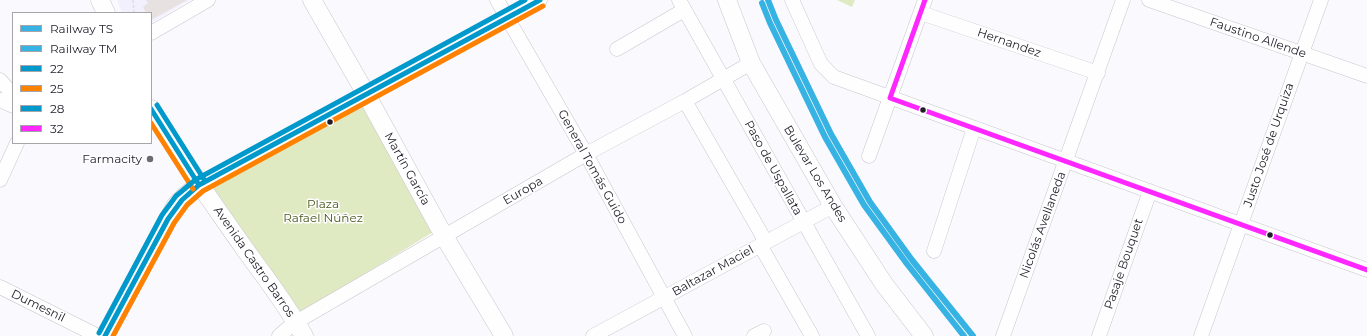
<!DOCTYPE html>
<meta charset="utf-8">
<style>
body{margin:0}
#map{position:relative;width:1367px;height:336px;overflow:hidden;background:#faf9fd;font-family:Montserrat,sans-serif}
canvas{display:block}
.legend{position:absolute;left:12px;top:12px;width:140px;height:132px;box-sizing:border-box;background:#fff;border:1px solid #a6a5a9;margin:0;padding:5px 7px;list-style:none;font-size:12px;color:#201d28}
.legend li{display:flex;align-items:center;gap:8px;height:20px}
.legend b{width:20px;border:1px solid #a6a5a9}
</style>
<div id="map">
<canvas width="1367" height="336"></canvas>
<ul class="legend">
<li><b style="height:5px;background:#36b3e3"></b>Railway TS</li>
<li><b style="height:5px;background:#36b3e3"></b>Railway TM</li>
<li><b style="height:5px;background:#0099cb"></b>22</li>
<li><b style="height:5px;background:#ff8100"></b>25</li>
<li><b style="height:5px;background:#0099cb"></b>28</li>
<li><b style="height:5px;background:#fe27ff"></b>32</li>
</ul>
</div>
<script>
const ctx = document.querySelector('canvas').getContext('2d');
ctx.lineJoin = 'round';
function fillPath(path, color) {
  ctx.fillStyle = color;
  ctx.fill(path, 'evenodd');
}
function strokePath(path, color, width, dash) {
  ctx.strokeStyle = color;
  ctx.lineWidth = width;
  ctx.lineCap = dash ? 'butt' : 'round';
  ctx.setLineDash(dash || []);
  ctx.stroke(path);
}
function label(font, color, halo, rows, align = 'center') {
  ctx.font = font + ' Montserrat,sans-serif';
  ctx.lineWidth = 3;
  ctx.setLineDash([]);
  ctx.textBaseline = 'middle';
  ctx.strokeStyle = halo;
  ctx.fillStyle = color;
  for (const [text, x, y, turn = 0] of rows) {
    ctx.save();
    ctx.translate(x, y);
    ctx.rotate((+turn || 0) * Math.PI / 180);
    ctx.textAlign = isNaN(turn) ? turn : align;
    if (halo) ctx.strokeText(text, 0, 0);
    ctx.fillText(text, 0, 0);
    ctx.restore();
  }
}
fillPath(new Path2D(`
 M 117,0 L 190,0 L 151,23 L 151,13 L 122,13 Z`), '#f3f0fe');
fillPath(new Path2D(`
 M 837,0 L 855,0 L 852,7 Z
 M 366,105 L 433,232 L 301,313 L 210,187 L 300,137 Z`), '#dfeac3');
fillPath(new Path2D(`
 M 146,0 L 187,0 L 151,20 L 151,13 L 146,13 L 143,7 L 148,3 Z`), '#e7e1e2');
const minor = new Path2D(`
 M 497,0 L 586,154 L 685,336
 M 679,0 L 868,336
 M 792,0 L 821,64 L 834,77 L 1367,270
 M 1149,0 L 1367,76
 M 921,13 L 1098,73
 M 151,33 L 208,0
 M 617,49 L 684,10
 M 0,80 L 13,95
 M 0,100 L 13,106
 M 685,101 L 766,242
 M 869,156 L 925,0
 M 0,180 L 17,143
 M 199,185 L 540,0
 M 760,245 L 812,336
 M 934,251 L 974,128
 M 0,287 L 98,336
 M 279,336 L 287,329 L 296,322 L 586,154 L 685,101 L 751,63
 M 593,336 L 833,206
 M 754,336 L 764,331
 M 1003,336 L 1123,0
 M 1099,336 L 1150,191
 M 1201,336 L 1321,0`);
const major = new Path2D(`
 M 100,0 L 106,13
 M 312,0 L 366,94 L 444,236 L 504,336
 M 727,0 L 751,63 L 833,206 L 884,284 L 924,336
 M 151,109 C 179,157 212,202 244,248 C 265,277 287,305 304,336
 M 105,336 L 176,205 L 185,196 L 199,185`);
strokePath(minor, '#c8c6cd', 15);
strokePath(major, '#c8c6cd', 19);
strokePath(new Path2D(`
 M 133,0 L 134,13`), '#dedddf', 1.5, [3, 2]);
strokePath(minor, '#fefeff', 14);
strokePath(major, '#fefeff', 18);
strokePath(new Path2D(`
 M 151,109 L 199,185
 M 105,336 L 168,219 L 182,200 L 199,185 L 540,0`), '#0099cb', 5);
strokePath(new Path2D(`
 M 151,123 L 193,189
 M 113,336 L 174,223 L 187,205 L 203,191 L 543,6`), '#ff8100', 5);
strokePath(new Path2D(`
 M 157,105 L 205,181
 M 99,333 L 162,215 L 176,196 L 195,180 L 525,0`), '#0099cb', 5);
strokePath(new Path2D(`
 M 925,0 L 890,98 L 1367,270`), '#fe27ff', 5);
strokePath(new Path2D(`
 M 768,0 L 776,20 L 831,134 L 870,202 L 912,260 L 973,336`), '#36b3e3', 6);
strokePath(new Path2D(`
 M 762,3 L 770,23 L 825,137 L 864,205 L 907,264 L 964,336`), '#36b3e3', 6);
for (const [x, y, r, color] of [
 [923,110,3.5,"#201d28"],
 [330,122,3.5,"#201d28"],
 [150,159,4,"#6c6a73"],
 [1270,235,3.5,"#201d28"]
]) {
  const dot = new Path2D();
  dot.arc(x, y, r, 0, 2 * Math.PI);
  ctx.fillStyle = color;
  ctx.fill(dot);
  strokePath(dot, '#fff', 1.5);
}
label('12px', '#201d28', '#fff', [
 ["Faustino Allende",1258,38,19],
 ["Hernandez",1009,43,19],
 ["Justo José de Urquiza",1269,145,-71],
 ["General Tomás Guido",592,167,61],
 ["Paso de Uspallata",773,168,61],
 ["Martín García",407,169,61],
 ["Bulevar Los Andes",815,174,59],
 ["Europa",523,191,-30],
 ["Nicolás Avellaneda",1043,225,-70],
 ["Avenida Castro Barros",254,262,55],
 ["Pasaje Bouquet",1124,264,-71],
 ["Baltazar Maciel",713,271,-29],
 ["Dumesnil",38,306,26]
]);
label('12px', '#201d28', '#fff', [
 ["Farmacity",142,159]
], 'right');
label('12px', '#4a571f', '#fff', [
 ["Plaza",323,204],
 ["Rafael Núñez",323,218]
]);
</script>
